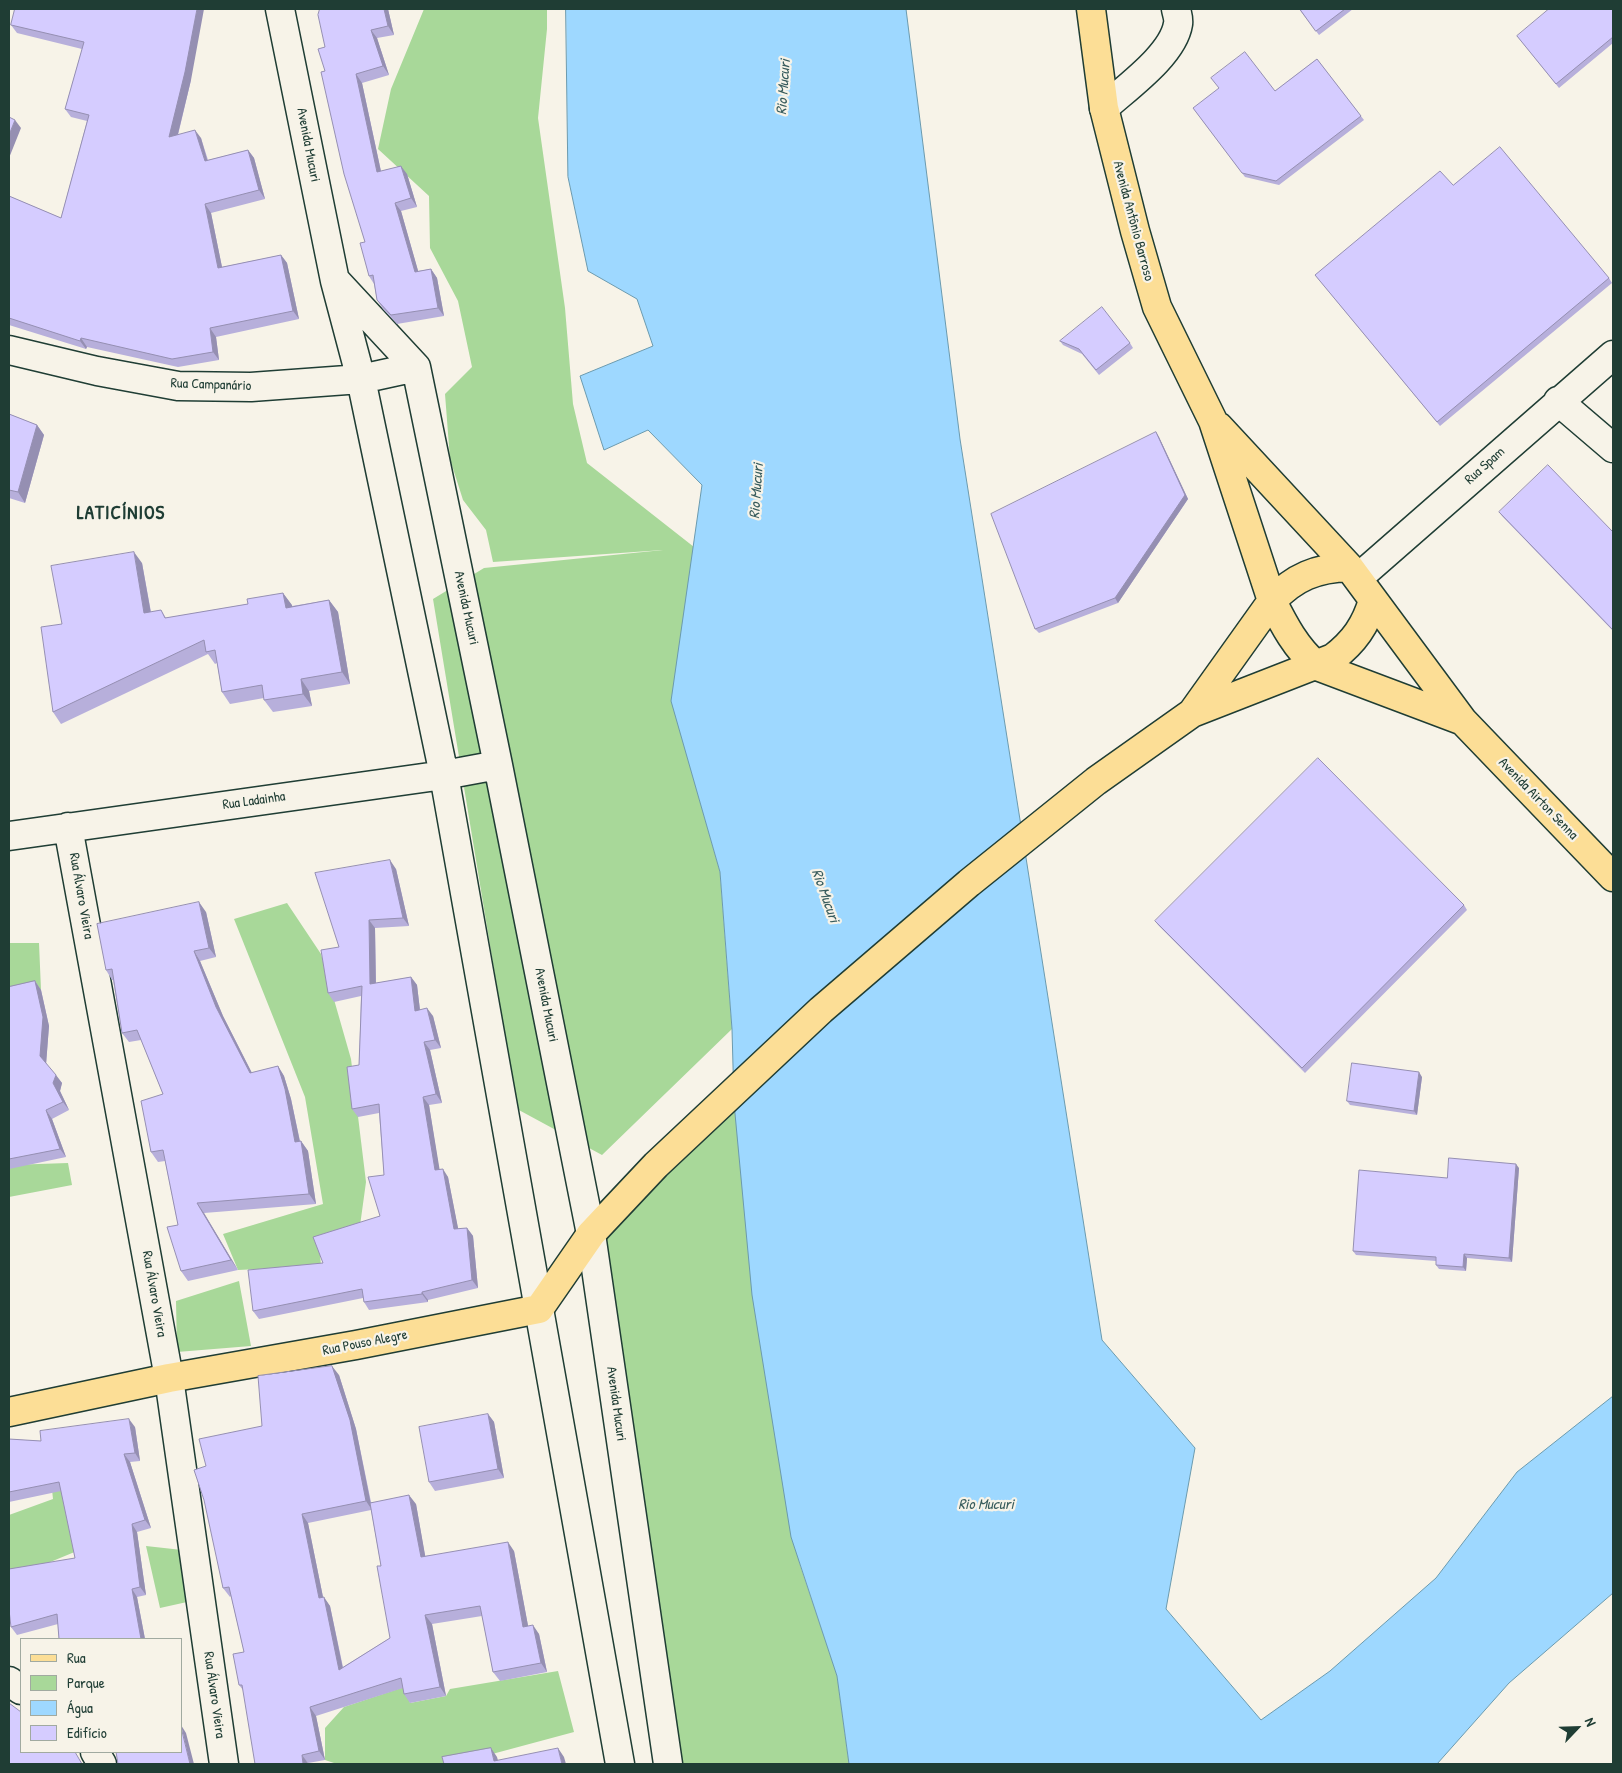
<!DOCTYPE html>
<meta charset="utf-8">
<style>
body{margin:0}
#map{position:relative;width:1622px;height:1773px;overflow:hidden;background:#f7f3e8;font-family:"Patrick Hand",sans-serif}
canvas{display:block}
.frame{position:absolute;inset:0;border:10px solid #1f3d34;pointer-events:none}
.legend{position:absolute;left:20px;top:1638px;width:162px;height:115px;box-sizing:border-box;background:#f7f3e8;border:1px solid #a1aaa0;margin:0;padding:6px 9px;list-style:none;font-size:15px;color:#1f3d34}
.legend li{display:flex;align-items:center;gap:10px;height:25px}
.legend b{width:25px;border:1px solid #a1aaa0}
.north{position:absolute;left:1552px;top:1703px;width:50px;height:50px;-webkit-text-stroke:4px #f7f3e8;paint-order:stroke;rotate:66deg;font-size:14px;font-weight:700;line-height:20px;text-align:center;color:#1f3d34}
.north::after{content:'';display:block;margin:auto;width:18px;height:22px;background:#1f3d34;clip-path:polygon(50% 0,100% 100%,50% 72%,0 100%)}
</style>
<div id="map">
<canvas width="1622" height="1773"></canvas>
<div class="frame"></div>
<ul class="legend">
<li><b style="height:6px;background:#fcde96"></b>Rua</li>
<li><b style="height:14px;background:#a8d899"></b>Parque</li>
<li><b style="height:14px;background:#9ed8ff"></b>Água</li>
<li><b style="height:14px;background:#d5ccff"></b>Edifício</li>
</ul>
<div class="north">N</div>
</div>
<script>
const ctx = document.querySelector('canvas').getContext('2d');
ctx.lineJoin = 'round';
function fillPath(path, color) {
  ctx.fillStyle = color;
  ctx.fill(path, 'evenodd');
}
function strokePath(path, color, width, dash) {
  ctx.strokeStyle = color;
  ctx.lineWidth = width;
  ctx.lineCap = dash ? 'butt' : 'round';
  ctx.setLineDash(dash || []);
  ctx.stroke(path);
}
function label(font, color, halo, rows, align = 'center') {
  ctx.font = font + ' "Patrick Hand",sans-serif';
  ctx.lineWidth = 4.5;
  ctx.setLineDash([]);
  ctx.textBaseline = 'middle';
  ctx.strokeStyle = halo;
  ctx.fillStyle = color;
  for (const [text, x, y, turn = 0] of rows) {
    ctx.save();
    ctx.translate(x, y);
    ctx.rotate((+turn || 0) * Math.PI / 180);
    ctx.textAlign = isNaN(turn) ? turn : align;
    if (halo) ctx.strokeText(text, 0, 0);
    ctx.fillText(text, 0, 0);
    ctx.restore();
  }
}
fillPath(new Path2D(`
 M 424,9 L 547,9 L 547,29 L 538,118 L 565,308 L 573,404 L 587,463 L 694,547 L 676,716 L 720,872 L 732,1029 L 602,1155 L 517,1109 L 433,599 L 484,568 L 663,550 L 493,562 L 486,530 L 463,500 L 450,459 L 445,394 L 472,367 L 458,301 L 430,248 L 429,196 L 378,149 L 391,89 Z
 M 287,903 L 321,954 L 351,1059 L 366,1182 L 359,1233 L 319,1240 L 321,1266 L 238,1270 L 223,1234 L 323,1204 L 305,1097 L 234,919 Z
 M 9,943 L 39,943 L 41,990 L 9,990 Z
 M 734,1103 L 800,1565 L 837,1675 L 849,1764 L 674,1764 L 597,1236 Z
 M 68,1163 L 72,1185 L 9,1197 L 9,1165 Z
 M 239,1281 L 251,1346 L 177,1352 L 176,1301 Z
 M 92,1467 L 77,1551 L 9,1579 L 9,1515 L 53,1499 L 50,1471 Z
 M 146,1546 L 182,1550 L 187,1602 L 160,1608 Z
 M 558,1671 L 574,1732 L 455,1764 L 337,1764 L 325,1760 L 325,1728 L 344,1707 L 407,1686 L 410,1703 L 446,1696 L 450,1689 Z`), '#a8d899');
const water = new Path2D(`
 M 566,9 L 906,9 L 960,439 L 1102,1340 L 1195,1448 L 1166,1609 L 1261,1720 L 1330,1671 L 1436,1578 L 1517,1472 L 1613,1396 L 1613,1593 L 1509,1683 L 1437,1764 L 849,1764 L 837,1676 L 791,1537 L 752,1295 L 734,1103 L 732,1029 L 720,872 L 671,701 L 702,485 L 648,430 L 604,450 L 580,376 L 653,346 L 637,299 L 588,271 L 568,177 Z`);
fillPath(water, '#9ed8ff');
strokePath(water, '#6b9aae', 1);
const minor = new Path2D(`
 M 280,9 L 335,281 L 361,379 L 444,775 L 620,1764
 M 1104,108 C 1127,87 1173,55 1178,24 C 1179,19 1177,14 1176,9
 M 338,283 L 416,367 L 498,765 L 591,1234 L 668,1764
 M 9,350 L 97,371 L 178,386 L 251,387 L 361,379 L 416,367
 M 1558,401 L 1613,448
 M 1358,578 L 1613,355
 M 68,827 L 169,1378 L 224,1764
 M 9,836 L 444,775 L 498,765
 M 9,1681 L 21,1690
 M 95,1752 L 102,1764`);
const major = new Path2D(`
 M 1091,9 L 1104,108 L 1135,231 L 1157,307 L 1213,421 L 1272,601 C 1284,625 1296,648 1317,666 L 1463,721
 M 1219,427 L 1349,567 L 1463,721 L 1613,877
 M 1192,713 L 1272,601 C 1294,577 1317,568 1349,567
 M 9,1412 L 169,1378 L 356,1345 L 539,1309 L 591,1234 L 656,1165 L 821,1010 L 969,883 L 1096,781 L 1192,713 L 1333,658 C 1354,642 1366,625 1373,600`);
strokePath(minor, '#1f3d34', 31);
strokePath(major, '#1f3d34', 31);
strokePath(minor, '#f7f3e8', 28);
strokePath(major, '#fcde96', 28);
fillPath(new Path2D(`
 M 15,9 L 191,80 L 178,135 L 201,138 L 208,160 L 248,150 L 254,158 L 265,199 L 211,213 L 222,267 L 281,255 L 287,263 L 299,319 L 216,337 L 219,360 L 178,367 L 87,347 L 86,349 L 9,325 L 9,196 L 61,218 L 87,121 L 71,117 L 65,109 L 82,49 L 17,33 L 11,25 Z
 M 388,9 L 394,35 L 377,38 L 389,75 L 362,83 L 381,171 L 407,174 L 417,207 L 401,211 L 418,271 L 431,269 L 437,278 L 444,316 L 397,324 L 383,309 L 377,300 L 374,284 L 369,276 L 365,242 L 325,71 L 325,47 Z
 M 1299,9 L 1353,9 L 1319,35 Z
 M 1613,9 L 1613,43 L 1559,88 L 1517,36 Z
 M 1317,59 L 1364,120 L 1279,185 L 1245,177 L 1193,108 L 1275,91 Z
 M 1453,185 L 1609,278 L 1612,283 L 1440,426 L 1315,275 Z
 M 1060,341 L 1130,343 L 1133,348 L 1099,375 L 1082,354 L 1063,345 Z
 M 9,414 L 37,425 L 44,435 L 25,503 L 9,498 Z
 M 1156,432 L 1159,437 L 1188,499 L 1118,603 L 1039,633 L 1035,629 Z
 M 1499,512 L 1613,532 L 1613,631 L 1502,516 Z
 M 142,563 L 151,612 L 161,610 L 166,618 L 248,604 L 283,593 L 292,606 L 329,600 L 338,612 L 350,684 L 309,691 L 312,706 L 273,712 L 264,700 L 264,698 L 230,704 L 222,692 L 217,663 L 215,664 L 208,654 L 61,724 L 53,712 L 62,624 Z
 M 396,869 L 409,926 L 375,928 L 376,983 L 411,977 L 417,985 L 420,1010 L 433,1016 L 441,1048 L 430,1050 L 442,1103 L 429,1105 L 439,1169 L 448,1177 L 458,1229 L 467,1228 L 473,1236 L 478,1288 L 428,1300 L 428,1302 L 369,1310 L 364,1302 L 363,1298 L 259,1319 L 253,1311 L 323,1263 L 380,1216 L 384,1175 L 379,1113 L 358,1117 L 352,1109 L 359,1065 L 361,996 L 334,1002 L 328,993 L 339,947 Z
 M 1464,905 L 1467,910 L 1305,1073 L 1158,925 L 1155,921 Z
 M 206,912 L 216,957 L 200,961 L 223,1016 L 252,1073 L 278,1066 L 284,1076 L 291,1099 L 300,1141 L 301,1141 L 308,1151 L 316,1204 L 204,1213 L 238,1270 L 188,1281 L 181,1271 L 178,1225 L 165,1161 L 158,1162 L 151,1152 L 163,1094 L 141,1040 L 129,1042 L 122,1033 L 113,980 L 112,980 L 106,970 Z
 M 35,981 L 41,990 L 49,1026 L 46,1064 L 62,1083 L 60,1091 L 69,1110 L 52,1119 L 66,1157 L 9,1169 L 9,987 Z
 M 1422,1077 L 1417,1115 L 1350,1105 L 1347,1101 Z
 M 1519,1168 L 1512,1262 L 1467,1258 L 1466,1271 L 1439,1269 L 1436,1265 L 1436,1261 L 1356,1255 L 1353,1251 L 1447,1178 Z
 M 339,1375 L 356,1429 L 371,1502 L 416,1504 L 425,1556 L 514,1551 L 528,1626 L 539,1634 L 547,1672 L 500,1681 L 493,1672 L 482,1616 L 432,1624 L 446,1696 L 410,1703 L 404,1694 L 403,1688 L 316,1716 L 325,1760 L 308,1763 L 243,1690 L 239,1685 L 244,1652 L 231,1596 L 230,1597 L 223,1588 L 206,1466 L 262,1426 ZM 371,1510 L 381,1566 L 390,1638 L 343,1667 L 330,1606 L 323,1597 L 308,1523 Z
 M 488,1414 L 494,1422 L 504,1478 L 435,1491 L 429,1482 Z
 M 135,1427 L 140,1461 L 130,1462 L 151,1528 L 137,1532 L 146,1595 L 137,1597 L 145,1639 L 59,1639 L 58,1624 L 17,1635 L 11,1627 L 75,1558 L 61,1491 L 9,1502 L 9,1439 L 41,1441 Z`), '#b7afdb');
fillPath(new Path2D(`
 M 197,9 L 204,9 L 191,80 L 175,146 L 169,137 Z
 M 384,9 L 388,9 L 394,35 L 388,26 Z
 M 371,30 L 377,38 L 389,75 L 383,66 Z
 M 356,74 L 362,83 L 383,181 L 377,172 Z
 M 15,120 L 21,128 L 9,158 L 9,135 Z
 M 195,130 L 201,138 L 210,170 L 205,161 Z
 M 248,150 L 254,158 L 265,199 L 259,190 Z
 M 401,166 L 407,174 L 417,207 L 411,198 Z
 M 395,203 L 401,211 L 421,281 L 415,272 Z
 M 205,204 L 211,213 L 224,277 L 218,268 Z
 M 281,255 L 287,263 L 299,319 L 293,311 Z
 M 431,269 L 437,278 L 444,316 L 438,308 Z
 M 210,328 L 216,337 L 219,360 L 213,352 Z
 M 81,338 L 87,347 L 86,349 L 80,341 Z
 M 37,425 L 44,435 L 25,503 L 18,492 Z
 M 1156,432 L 1159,437 L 1188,499 L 1118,603 L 1115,598 Z
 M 134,552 L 142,563 L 153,625 L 144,613 Z
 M 283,593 L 292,605 L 294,620 L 286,608 Z
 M 329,600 L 338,612 L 350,684 L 342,672 Z
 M 301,679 L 309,691 L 312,706 L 303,694 Z
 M 390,860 L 396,869 L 409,926 L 403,918 Z
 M 199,902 L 206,912 L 216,957 L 209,948 Z
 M 369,920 L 375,928 L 376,993 L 370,984 Z
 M 194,951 L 200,961 L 223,1016 L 257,1083 L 250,1073 L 216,1007 Z
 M 411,977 L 417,985 L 421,1019 L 415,1011 Z
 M 35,981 L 41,990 L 49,1026 L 46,1065 L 40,1056 Z
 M 427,1008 L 433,1016 L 441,1048 L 435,1040 Z
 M 424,1042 L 430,1050 L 442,1103 L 436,1094 Z
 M 278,1066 L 284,1076 L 291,1099 L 302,1152 L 295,1142 Z
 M 1419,1072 L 1422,1077 L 1417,1115 L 1414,1111 Z
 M 56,1075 L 62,1083 L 60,1091 L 69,1110 L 63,1102 L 53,1083 Z
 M 423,1097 L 429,1105 L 441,1178 L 435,1170 Z
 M 46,1110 L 52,1119 L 66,1157 L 60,1149 Z
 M 301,1141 L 308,1151 L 316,1204 L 309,1194 Z
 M 1516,1164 L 1519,1168 L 1512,1262 L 1509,1258 Z
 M 443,1169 L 448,1177 L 460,1238 L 454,1229 Z
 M 197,1203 L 204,1213 L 238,1270 L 231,1260 Z
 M 467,1228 L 473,1236 L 478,1288 L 472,1280 Z
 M 1464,1254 L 1467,1258 L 1466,1271 L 1463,1267 Z
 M 422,1292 L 428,1300 L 428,1302 L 422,1294 Z
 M 332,1366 L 339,1375 L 356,1429 L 372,1510 L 366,1501 Z
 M 488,1414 L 494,1422 L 504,1478 L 498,1469 Z
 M 129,1419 L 135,1427 L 140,1461 L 135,1453 Z
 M 124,1454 L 130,1462 L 151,1528 L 145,1520 Z
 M 409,1495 L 416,1504 L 427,1566 L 421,1557 Z
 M 302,1514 L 308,1523 L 325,1607 L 319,1598 Z
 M 132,1524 L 137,1532 L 146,1595 L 140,1587 Z
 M 508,1542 L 514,1551 L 530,1636 L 523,1627 Z
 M 132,1589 L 137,1597 L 145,1639 L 141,1639 Z
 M 324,1597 L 330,1606 L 345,1679 L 339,1670 Z
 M 425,1615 L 432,1624 L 446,1696 L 440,1687 Z
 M 533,1625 L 539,1634 L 547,1672 L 541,1663 Z
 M 310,1707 L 316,1716 L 325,1760 L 319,1751 Z
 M 181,1725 L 186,1733 L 194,1764 L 190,1764 Z
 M 491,1748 L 497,1757 L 499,1764 L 494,1761 Z
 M 558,1748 L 564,1757 L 566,1764 L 562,1764 Z
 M 302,1755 L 308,1763 L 308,1764 L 303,1764 Z`), '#958fb2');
const building = new Path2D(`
 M 15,9 L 197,9 L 185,72 L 169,137 L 195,130 L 205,161 L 248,150 L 259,190 L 205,204 L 218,268 L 281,255 L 293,311 L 210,328 L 213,352 L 172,359 L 81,338 L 80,341 L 9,318 L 9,196 L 61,218 L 89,115 L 65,109 L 84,42 L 11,25 Z
 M 320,9 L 384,9 L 388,26 L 371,30 L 383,66 L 356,74 L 377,172 L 401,166 L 411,198 L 395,203 L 415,272 L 431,269 L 438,308 L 391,315 L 377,300 L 373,275 L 369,276 L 360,243 L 365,242 L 344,174 L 321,72 L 325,71 L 318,49 L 325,47 L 318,15 Z
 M 1300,9 L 1345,9 L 1316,31 Z
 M 1549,9 L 1613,9 L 1613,37 L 1556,84 L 1517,36 Z
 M 1245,52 L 1275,91 L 1317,59 L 1361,116 L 1276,181 L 1242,173 L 1193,108 L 1219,88 L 1211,78 Z
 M 9,117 L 15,120 L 9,135 Z
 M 1500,147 L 1609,278 L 1437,422 L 1315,275 L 1440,171 L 1453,185 Z
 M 1102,307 L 1130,343 L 1096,370 L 1079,349 L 1060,341 Z
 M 9,414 L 37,425 L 18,492 L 9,490 Z
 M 1156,432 L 1185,495 L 1115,598 L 1035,629 L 991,514 Z
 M 1548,465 L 1613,532 L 1613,630 L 1499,512 Z
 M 134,552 L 144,613 L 161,610 L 165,618 L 248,604 L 247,599 L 283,593 L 286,608 L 329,600 L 342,672 L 301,679 L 303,694 L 264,700 L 262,685 L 222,692 L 215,650 L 206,652 L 204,640 L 53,712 L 41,627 L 62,624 L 51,566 Z
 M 1318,758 L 1464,905 L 1302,1068 L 1155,921 Z
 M 390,860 L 403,918 L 369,920 L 370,984 L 411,977 L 415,1011 L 427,1008 L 435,1040 L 424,1042 L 436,1094 L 423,1097 L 435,1170 L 443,1169 L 454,1229 L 467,1228 L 472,1280 L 422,1292 L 422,1294 L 364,1302 L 362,1289 L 253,1311 L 248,1270 L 323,1263 L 313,1237 L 380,1216 L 368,1177 L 384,1175 L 379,1104 L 352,1109 L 347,1067 L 359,1065 L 362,986 L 328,993 L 321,950 L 339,947 L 315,873 Z
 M 199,902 L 209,948 L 194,951 L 216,1007 L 250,1073 L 278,1066 L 285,1089 L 295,1142 L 301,1141 L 309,1194 L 197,1203 L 231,1260 L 181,1271 L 167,1227 L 178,1225 L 163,1150 L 151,1152 L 141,1101 L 163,1094 L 137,1030 L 122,1033 L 112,969 L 106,970 L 97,924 Z
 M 35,981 L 43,1017 L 40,1056 L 56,1075 L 53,1083 L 63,1102 L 46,1110 L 60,1149 L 9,1159 L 9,987 Z
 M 1352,1063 L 1419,1072 L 1414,1111 L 1347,1101 Z
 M 1449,1158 L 1516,1164 L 1509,1258 L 1464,1254 L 1463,1267 L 1436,1265 L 1436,1257 L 1353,1251 L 1359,1170 L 1447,1178 Z
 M 332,1366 L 350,1420 L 366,1501 L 302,1514 L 319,1598 L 324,1597 L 339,1670 L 390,1638 L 377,1566 L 381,1566 L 370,1503 L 409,1495 L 421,1557 L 508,1542 L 523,1627 L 533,1625 L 541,1663 L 493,1672 L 480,1606 L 425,1615 L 440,1687 L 404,1694 L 401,1678 L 310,1707 L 319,1751 L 302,1755 L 303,1764 L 255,1764 L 242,1685 L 239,1685 L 233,1654 L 244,1652 L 229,1587 L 223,1588 L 204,1500 L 194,1470 L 206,1466 L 199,1439 L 262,1426 L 258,1376 Z
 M 488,1414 L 498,1469 L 429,1482 L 419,1427 Z
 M 129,1419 L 135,1453 L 124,1454 L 145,1520 L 132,1524 L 140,1587 L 132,1589 L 141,1639 L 59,1639 L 57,1614 L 11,1627 L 9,1610 L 9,1569 L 75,1558 L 59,1482 L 9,1492 L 9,1439 L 41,1441 L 40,1431 Z
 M 9,1703 L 21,1712 L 21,1752 L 75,1752 L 82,1764 L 9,1764 Z
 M 181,1727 L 190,1764 L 118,1764 L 116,1752 L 181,1752 Z
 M 491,1748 L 494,1761 L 558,1748 L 562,1764 L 444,1764 L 442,1757 Z`);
fillPath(building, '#d5ccff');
strokePath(building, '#958fb2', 1);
label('14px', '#1f3d34', '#f7f3e8', [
 ["Avenida Mucuri",308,145,79],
 ["Avenida Antônio Barroso",1133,221,75],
 ["Rua Campanário",211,385,2],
 ["Rua Spam",1485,466,-42],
 ["Avenida Mucuri",466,608,78],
 ["Avenida Airton Senna",1538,799,46],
 ["Rua Ladainha",254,801,-8],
 ["Rua Álvaro Vieira",81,896,80],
 ["Avenida Mucuri",546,1005,79],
 ["Rua Álvaro Vieira",154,1294,80],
 ["Rua Pouso Alegre",365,1343,-11],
 ["Avenida Mucuri",616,1404,82],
 ["Rua Álvaro Vieira",214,1695,82]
]);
label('italic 15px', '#385c5d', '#f7f3e8', [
 ["Rio Mucuri",784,87,-86],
 ["Rio Mucuri",757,491,-86],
 ["Rio Mucuri",825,896,70],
 ["Rio Mucuri",986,1505]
]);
ctx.letterSpacing = '1px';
label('bold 19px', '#1f3d34', '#f7f3e8', [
 ["LATICÍNIOS",121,514]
]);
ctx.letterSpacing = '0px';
</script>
